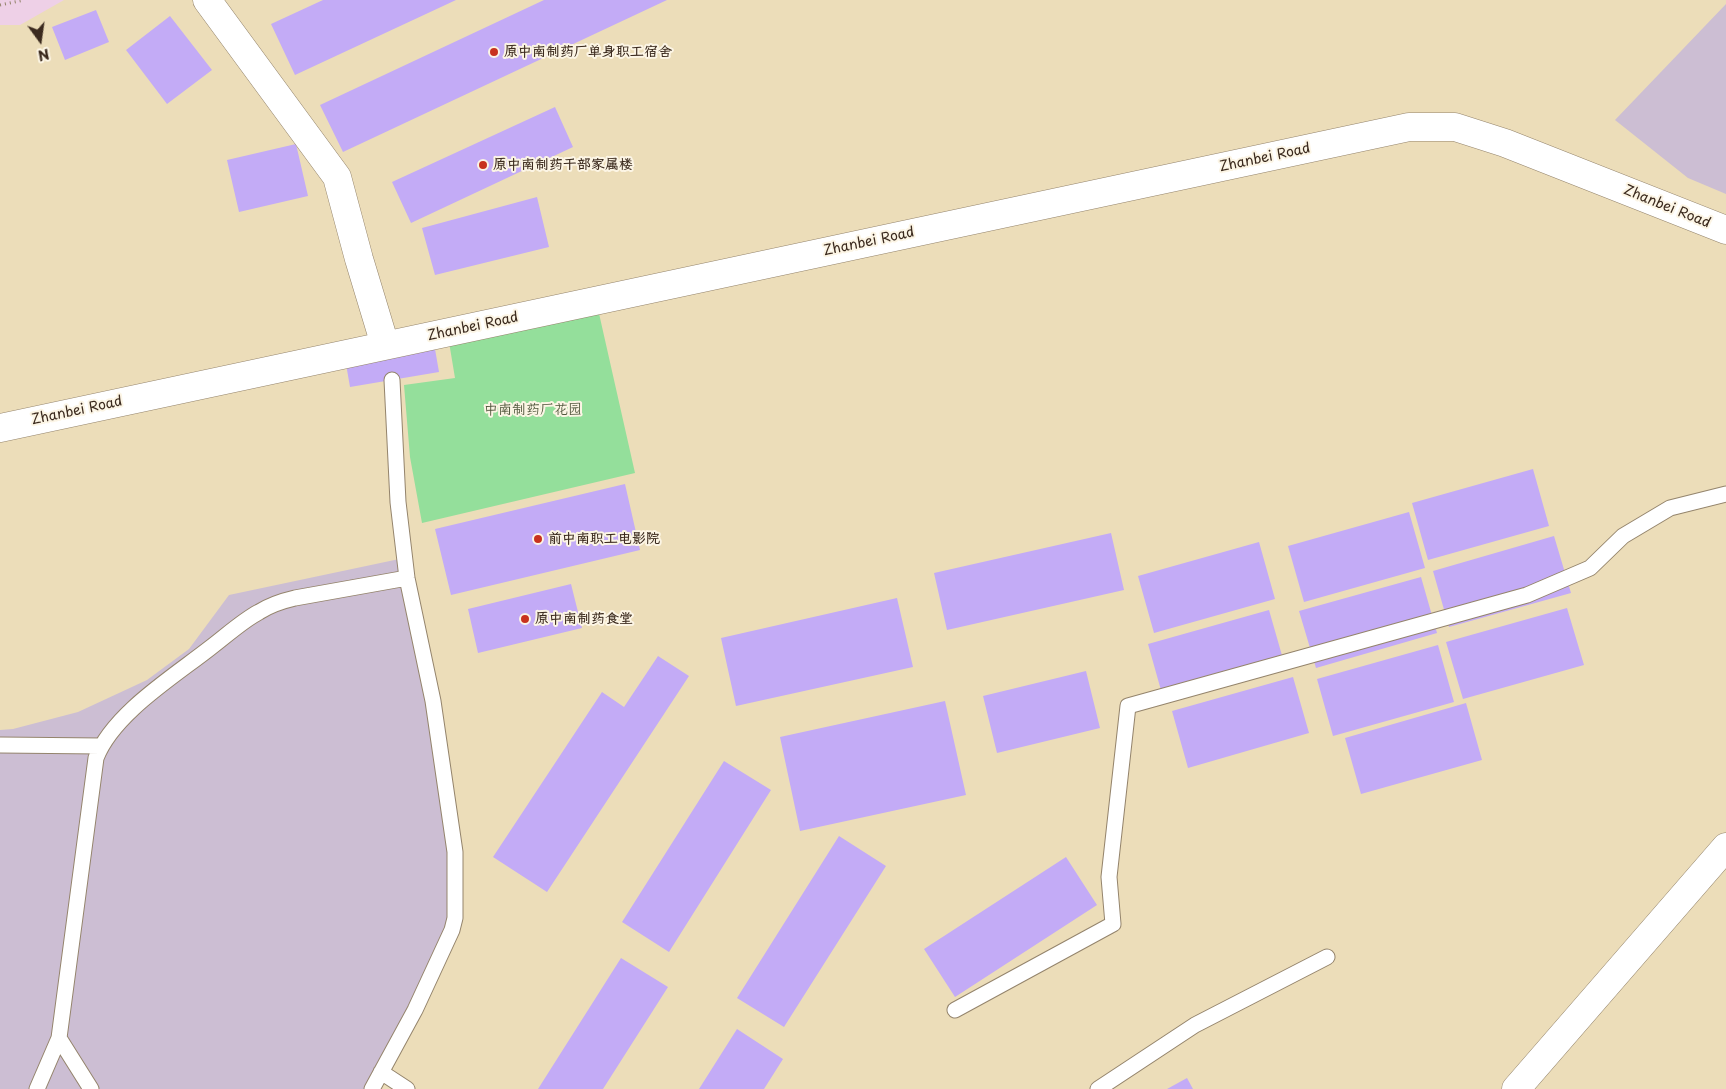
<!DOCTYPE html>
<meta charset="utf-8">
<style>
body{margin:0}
#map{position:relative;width:1726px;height:1089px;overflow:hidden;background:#ecddb9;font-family:"Playpen Sans",sans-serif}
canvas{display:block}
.north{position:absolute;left:15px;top:15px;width:50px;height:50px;-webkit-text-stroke:4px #fcf5e5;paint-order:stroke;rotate:166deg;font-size:14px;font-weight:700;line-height:20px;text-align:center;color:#3b2a1e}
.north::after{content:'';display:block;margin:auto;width:18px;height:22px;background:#3b2a1e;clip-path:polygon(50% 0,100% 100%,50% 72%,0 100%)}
</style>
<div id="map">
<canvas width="1726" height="1089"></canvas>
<div class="north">N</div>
</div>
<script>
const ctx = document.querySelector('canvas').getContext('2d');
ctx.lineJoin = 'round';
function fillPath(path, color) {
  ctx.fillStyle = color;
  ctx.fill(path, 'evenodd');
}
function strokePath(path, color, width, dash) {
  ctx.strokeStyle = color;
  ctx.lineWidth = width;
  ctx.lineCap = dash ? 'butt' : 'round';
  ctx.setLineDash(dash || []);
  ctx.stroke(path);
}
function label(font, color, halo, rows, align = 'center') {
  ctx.font = font + ' "Playpen Sans","LXGW WenKai TC",sans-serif';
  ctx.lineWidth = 4;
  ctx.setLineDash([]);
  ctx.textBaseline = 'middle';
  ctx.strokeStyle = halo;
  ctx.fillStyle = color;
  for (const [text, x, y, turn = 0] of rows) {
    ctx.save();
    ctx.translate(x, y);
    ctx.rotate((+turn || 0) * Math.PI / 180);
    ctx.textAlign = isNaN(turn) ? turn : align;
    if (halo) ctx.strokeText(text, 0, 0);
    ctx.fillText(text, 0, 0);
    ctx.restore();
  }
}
fillPath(new Path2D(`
 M 0,0 L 64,0 L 20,25 L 0,25 Z`), '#eed0e7');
fillPath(new Path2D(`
 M 1726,4 L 1726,194 L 1688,178 L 1615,120 Z
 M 404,558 L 455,852 L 452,930 L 372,1089 L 0,1089 L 0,730 L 13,729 L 78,712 L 147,680 L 189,649 L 229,595 Z`), '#ccbed3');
fillPath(new Path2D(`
 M 598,309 L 635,473 L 422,523 L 410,457 L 404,385 L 455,378 L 449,342 Z`), '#94df9b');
fillPath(new Path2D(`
 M 323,0 L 456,0 L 295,75 L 271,24 Z
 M 544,0 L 667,0 L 343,152 L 320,105 Z
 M 96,10 L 109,42 L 65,60 L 52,27 Z
 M 170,16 L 212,70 L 167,104 L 126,50 Z
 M 555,107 L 573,147 L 411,223 L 392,182 Z
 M 296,144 L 308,196 L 239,212 L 227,160 Z
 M 537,197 L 549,247 L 435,275 L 422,228 Z
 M 435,349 L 439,372 L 350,387 L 346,364 Z
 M 1533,469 L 1549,526 L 1428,560 L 1412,503 Z
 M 625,484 L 640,550 L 451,595 L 435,529 Z
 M 1409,512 L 1425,568 L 1304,602 L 1288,546 Z
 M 1111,533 L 1124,590 L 947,630 L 934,573 Z
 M 1554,536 L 1571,593 L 1449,627 L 1433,571 Z
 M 1259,542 L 1275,599 L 1154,633 L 1138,576 Z
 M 1421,577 L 1437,633 L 1316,668 L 1299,611 Z
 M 571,584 L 582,628 L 478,653 L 468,609 Z
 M 897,598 L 913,667 L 736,706 L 721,638 Z
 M 1567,608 L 1584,665 L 1463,699 L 1446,642 Z
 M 1269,610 L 1285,666 L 1164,701 L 1148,644 Z
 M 1438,645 L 1454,702 L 1333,736 L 1317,679 Z
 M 658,656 L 689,676 L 547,892 L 493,857 L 602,692 L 624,707 Z
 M 1086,671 L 1100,728 L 997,753 L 983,696 Z
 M 1293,677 L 1309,733 L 1188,768 L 1172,711 Z
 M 945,701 L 966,795 L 800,831 L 780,737 Z
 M 1466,703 L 1482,760 L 1361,794 L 1345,738 Z
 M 724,761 L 771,790 L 669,952 L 622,922 Z
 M 839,836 L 886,866 L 784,1027 L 737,998 Z
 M 1066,857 L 1097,905 L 955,997 L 924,949 Z
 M 621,958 L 668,987 L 603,1089 L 538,1089 Z
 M 737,1029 L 783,1059 L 764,1089 L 699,1089 Z
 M 1187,1078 L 1193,1089 L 1167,1089 Z`), '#c3abf6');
const lane = new Path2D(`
 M 0,745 L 101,746
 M 955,1010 L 1113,924 L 1109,877 L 1128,706 L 1527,595 L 1590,568 L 1623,536 L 1670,508 L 1726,494
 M 381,1072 L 407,1089
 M 37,1089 L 59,1038
 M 91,1089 L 59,1038 L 96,758 C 113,714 173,677 210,648 C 226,636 242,621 259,612 C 270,605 282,601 295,598 L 407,578
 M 372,1089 L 415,1010 L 452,930 L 455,918 L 455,852 L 433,701 L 407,578 L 398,502 L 392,380
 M 1098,1089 L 1195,1025 L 1327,957`);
const street = new Path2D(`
 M 207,0 L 337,177 L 359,259 L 385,345`);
const secondary = new Path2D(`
 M 0,428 L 1409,127 L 1455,127 L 1505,143 L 1726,230
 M 1516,1089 L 1726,847`);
strokePath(lane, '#94846c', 17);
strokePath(street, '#94846c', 29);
strokePath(secondary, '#94846c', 29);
strokePath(new Path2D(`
 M 0,5 L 24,0`), '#94846c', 3, [1, 4]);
strokePath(lane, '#fff', 15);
strokePath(street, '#fff', 28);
strokePath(secondary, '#fff', 28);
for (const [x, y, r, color] of [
 [494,52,5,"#c8321e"],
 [483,165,5,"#c8321e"],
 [538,539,5,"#c8321e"],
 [525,619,5,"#c8321e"]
]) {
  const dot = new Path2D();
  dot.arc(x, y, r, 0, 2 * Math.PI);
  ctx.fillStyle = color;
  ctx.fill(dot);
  strokePath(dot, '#fcf5e5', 2);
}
label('bold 14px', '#3b2a1e', '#fcf5e5', [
 ["原中南制药厂单身职工宿舍",504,52],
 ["原中南制药干部家属楼",493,165],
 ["前中南职工电影院",548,539],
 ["原中南制药食堂",535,619]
], 'left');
label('14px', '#3b2a1e', '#fcf5e5', [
 ["Zhanbei Road",1265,158,-12],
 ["Zhanbei Road",1667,207,22],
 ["Zhanbei Road",869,242,-12],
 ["Zhanbei Road",473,327,-12],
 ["Zhanbei Road",77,411,-12]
]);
label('14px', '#51573d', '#fcf5e5', [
 ["中南制药厂花园",533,410]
]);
</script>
